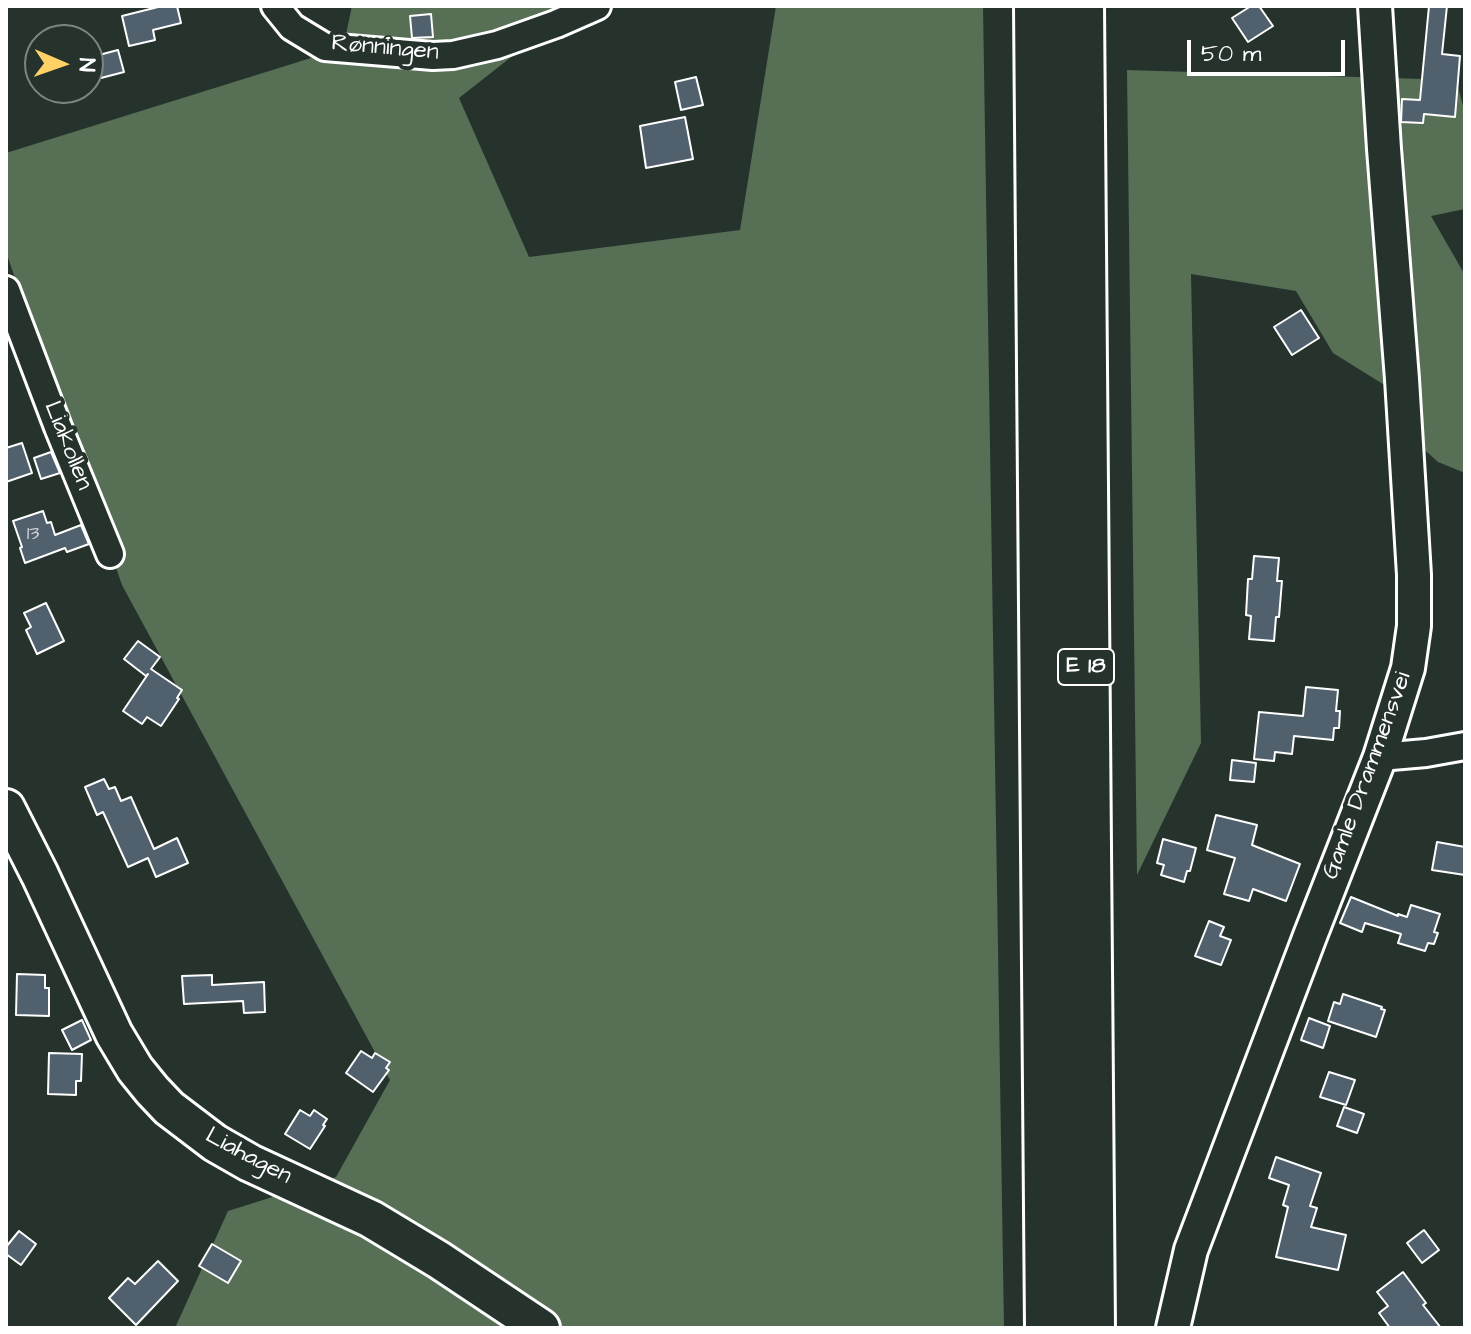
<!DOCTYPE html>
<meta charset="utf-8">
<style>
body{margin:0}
#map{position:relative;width:1471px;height:1334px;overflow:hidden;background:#26332d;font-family:"Architects Daughter",sans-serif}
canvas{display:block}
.frame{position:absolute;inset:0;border:8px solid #fff;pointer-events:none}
.north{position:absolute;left:24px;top:24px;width:80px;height:80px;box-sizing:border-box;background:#26332d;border:2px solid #7d8581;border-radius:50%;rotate:92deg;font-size:22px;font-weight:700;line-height:32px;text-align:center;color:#fff}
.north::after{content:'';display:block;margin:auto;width:28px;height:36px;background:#ffd166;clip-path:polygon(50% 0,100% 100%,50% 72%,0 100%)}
.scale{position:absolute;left:1187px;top:40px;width:158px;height:36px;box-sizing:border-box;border:4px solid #fff;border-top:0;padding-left:10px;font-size:24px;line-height:28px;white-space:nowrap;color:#fff;-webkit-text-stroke:6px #26332d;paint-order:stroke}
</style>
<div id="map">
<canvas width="1471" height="1334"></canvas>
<div class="frame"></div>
<div class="north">N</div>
<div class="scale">50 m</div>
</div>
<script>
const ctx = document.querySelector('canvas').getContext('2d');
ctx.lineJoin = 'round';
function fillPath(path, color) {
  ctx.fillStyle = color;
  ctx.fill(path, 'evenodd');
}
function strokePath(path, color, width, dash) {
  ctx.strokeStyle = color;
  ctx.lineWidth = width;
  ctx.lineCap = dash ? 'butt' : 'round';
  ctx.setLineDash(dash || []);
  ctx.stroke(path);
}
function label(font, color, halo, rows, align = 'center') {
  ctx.font = font + ' "Architects Daughter",sans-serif';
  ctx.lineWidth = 8;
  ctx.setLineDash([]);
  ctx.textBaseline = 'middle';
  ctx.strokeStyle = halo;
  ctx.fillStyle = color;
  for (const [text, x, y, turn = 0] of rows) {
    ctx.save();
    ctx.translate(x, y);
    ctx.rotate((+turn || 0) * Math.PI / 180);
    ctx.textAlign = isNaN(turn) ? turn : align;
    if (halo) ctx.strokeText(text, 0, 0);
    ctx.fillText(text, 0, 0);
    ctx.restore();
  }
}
fillPath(new Path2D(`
 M 352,6 L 563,6 L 566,14 L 459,98 L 529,257 L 740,230 L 776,6 L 983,6 L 1004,1328 L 175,1328 L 228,1211 L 336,1177 L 390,1080 L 122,585 L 6,252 L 6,153 L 343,48 Z
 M 1127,70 L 1456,80 L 1465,113 L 1465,209 L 1431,216 L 1465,275 L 1465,473 L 1438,462 L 1418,444 L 1386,386 L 1333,353 L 1296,291 L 1191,274 L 1201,743 L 1137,875 Z`), '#566f55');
const building = new Path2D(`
 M 162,6 L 177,6 L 181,23 L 153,30 L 155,40 L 129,46 L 122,16 Z
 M 1251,6 L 1259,6 L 1273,26 L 1248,42 L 1232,18 Z
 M 1429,6 L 1447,6 L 1442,54 L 1460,56 L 1455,117 L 1424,114 L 1423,123 L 1401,122 L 1402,99 L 1420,100 Z
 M 431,14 L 433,37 L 412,38 L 410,16 Z
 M 118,50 L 124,72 L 101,78 L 95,56 Z
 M 696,77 L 703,105 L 681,110 L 675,82 Z
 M 685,117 L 693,159 L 646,168 L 640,126 Z
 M 1301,310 L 1319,338 L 1292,355 L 1274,327 Z
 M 22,443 L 32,473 L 6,482 L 6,448 Z
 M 51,452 L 60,473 L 41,479 L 34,458 Z
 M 43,511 L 47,523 L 51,522 L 55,535 L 81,525 L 89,544 L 67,552 L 65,548 L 25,563 L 20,548 L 22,547 L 13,521 Z
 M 1254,556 L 1279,558 L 1277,581 L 1282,581 L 1279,617 L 1276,617 L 1274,641 L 1249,639 L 1251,616 L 1246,615 L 1248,579 L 1252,579 Z
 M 46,603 L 64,641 L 37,654 L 26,630 L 31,627 L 24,613 Z
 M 138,641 L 160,657 L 151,669 L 182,690 L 177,698 L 179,699 L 161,726 L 147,717 L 142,724 L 123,711 L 148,674 L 146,676 L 124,659 Z
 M 1306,687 L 1338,690 L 1336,711 L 1340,711 L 1339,728 L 1334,728 L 1333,740 L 1294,736 L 1292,754 L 1275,752 L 1274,761 L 1254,759 L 1259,712 L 1303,716 Z
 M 1232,760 L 1256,763 L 1254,782 L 1230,780 Z
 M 104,779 L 109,789 L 115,787 L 121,801 L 131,797 L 154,849 L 177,838 L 188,863 L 156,877 L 148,858 L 128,867 L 103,812 L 97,815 L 85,787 Z
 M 1216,815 L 1257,825 L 1252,845 L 1300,864 L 1286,901 L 1253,889 L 1249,901 L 1224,894 L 1235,858 L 1207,850 Z
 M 1163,839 L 1196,848 L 1190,871 L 1187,871 L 1184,882 L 1161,875 L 1164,865 L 1157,863 Z
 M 1437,842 L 1465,847 L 1465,875 L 1432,870 Z
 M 1351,897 L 1398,916 L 1398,914 L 1407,917 L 1411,905 L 1440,914 L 1434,932 L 1438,933 L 1434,944 L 1428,943 L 1425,951 L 1398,943 L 1401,934 L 1365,923 L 1362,932 L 1340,923 Z
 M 1209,921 L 1224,927 L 1220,936 L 1231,940 L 1221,965 L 1195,956 Z
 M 17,974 L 45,975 L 45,988 L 49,988 L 49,1016 L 16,1015 Z
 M 212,975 L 212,985 L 264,982 L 265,1012 L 244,1013 L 243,1001 L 184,1004 L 182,976 Z
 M 1343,994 L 1382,1007 L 1381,1009 L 1385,1010 L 1376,1037 L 1328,1021 L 1334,1002 L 1340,1004 Z
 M 1309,1018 L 1330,1026 L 1323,1048 L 1301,1040 Z
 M 82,1020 L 91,1040 L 72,1050 L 62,1030 Z
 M 361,1051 L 372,1058 L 375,1053 L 390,1062 L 386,1068 L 389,1070 L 373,1092 L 346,1073 Z
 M 49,1053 L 82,1054 L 81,1081 L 76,1081 L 76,1095 L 48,1094 Z
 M 1329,1072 L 1355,1080 L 1346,1105 L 1320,1097 Z
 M 1344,1107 L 1364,1114 L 1357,1133 L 1337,1126 Z
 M 300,1110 L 310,1116 L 314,1110 L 327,1119 L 323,1125 L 325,1126 L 310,1149 L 285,1134 Z
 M 1276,1157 L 1321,1173 L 1310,1206 L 1317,1208 L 1311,1227 L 1346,1235 L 1338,1270 L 1276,1257 L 1288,1207 L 1283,1205 L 1289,1185 L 1269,1178 Z
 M 1424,1230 L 1439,1250 L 1422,1263 L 1407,1243 Z
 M 19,1231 L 36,1244 L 21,1265 L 6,1254 L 6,1247 Z
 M 212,1244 L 241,1261 L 228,1283 L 199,1266 Z
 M 158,1261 L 178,1281 L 136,1325 L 109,1298 L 128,1278 L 135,1284 Z
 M 1403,1272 L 1426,1303 L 1423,1305 L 1441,1328 L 1390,1328 L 1379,1313 L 1388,1306 L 1377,1292 Z`);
fillPath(building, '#51606d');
strokePath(building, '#fff', 2);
const minor = new Path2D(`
 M 275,6 L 292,27 L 325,47 L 433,56 L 453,55 L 497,45 L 556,24 L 597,6
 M 6,290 L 58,427 L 110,554
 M 1380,757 L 1426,753 L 1465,746`);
const tertiary = new Path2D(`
 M 1173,1328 L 1191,1250 L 1310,936 L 1380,757 L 1408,668 L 1414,626 L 1414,575 L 1402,379 L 1384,149 L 1375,6`);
const secondary = new Path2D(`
 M 6,808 L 40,875 L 114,1034 L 135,1069 L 152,1090 L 169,1108 L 215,1143 L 250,1163 L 371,1219 L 439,1260 L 541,1328`);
const motorway = new Path2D(`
 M 1037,6 L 1048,1328
 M 1081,6 L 1092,1328`);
strokePath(minor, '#fff', 32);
strokePath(tertiary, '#fff', 38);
strokePath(secondary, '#fff', 42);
strokePath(motorway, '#fff', 50);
strokePath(minor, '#26332d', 26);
strokePath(tertiary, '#26332d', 32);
strokePath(secondary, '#26332d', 36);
strokePath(motorway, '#26332d', 44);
label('20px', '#d4d7da', null, [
 ["13",33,535]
]);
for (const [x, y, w] of [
 [1086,667,56]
]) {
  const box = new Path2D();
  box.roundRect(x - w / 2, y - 18, w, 36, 6);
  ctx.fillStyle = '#26332d';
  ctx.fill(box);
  strokePath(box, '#fff', 2);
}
label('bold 22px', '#fff', null, [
 ["E 18",1086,667]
]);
label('24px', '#fff', '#26332d', [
 ["Rønningen",385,49,5],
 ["Liakollen",67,446,68],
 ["Gamle Drammensvei",1368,776,-70],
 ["Liahagen",248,1157,28]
]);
</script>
